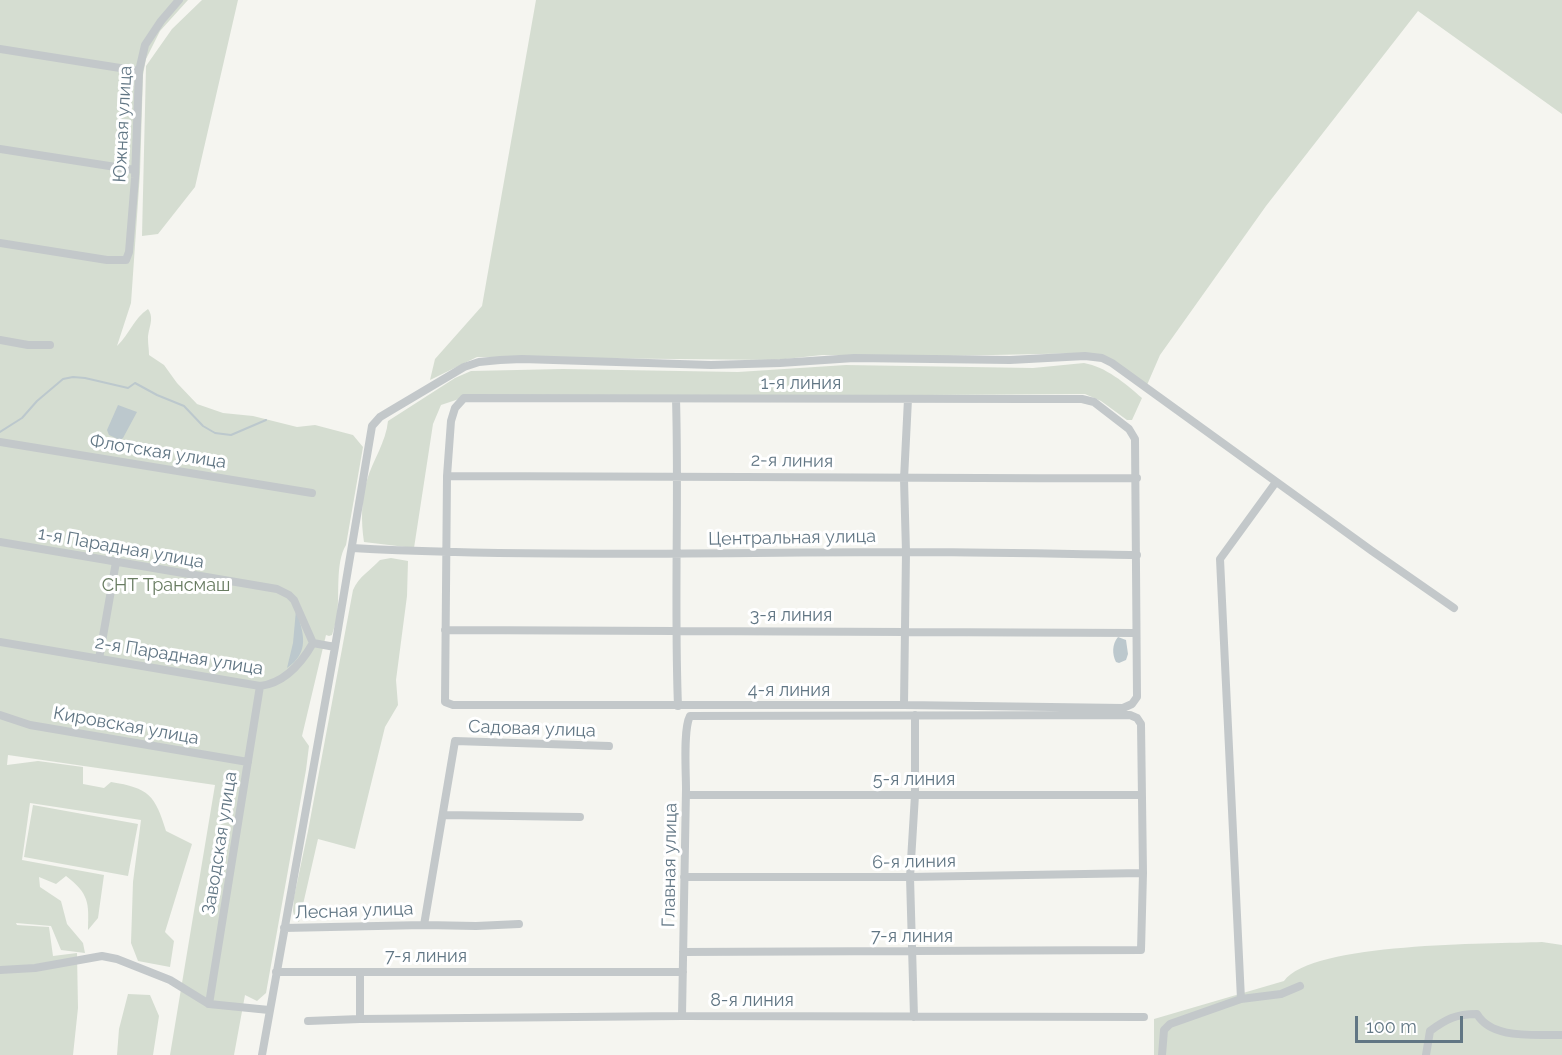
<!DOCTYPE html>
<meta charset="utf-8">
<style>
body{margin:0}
#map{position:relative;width:1562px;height:1055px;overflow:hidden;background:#f5f5f0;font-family:Raleway,sans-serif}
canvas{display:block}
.scale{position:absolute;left:1355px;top:1016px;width:108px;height:27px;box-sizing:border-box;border:3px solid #617684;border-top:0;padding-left:8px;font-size:18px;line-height:21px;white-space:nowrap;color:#617684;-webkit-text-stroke:4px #fff;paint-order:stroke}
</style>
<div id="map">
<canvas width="1562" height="1055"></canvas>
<div class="scale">100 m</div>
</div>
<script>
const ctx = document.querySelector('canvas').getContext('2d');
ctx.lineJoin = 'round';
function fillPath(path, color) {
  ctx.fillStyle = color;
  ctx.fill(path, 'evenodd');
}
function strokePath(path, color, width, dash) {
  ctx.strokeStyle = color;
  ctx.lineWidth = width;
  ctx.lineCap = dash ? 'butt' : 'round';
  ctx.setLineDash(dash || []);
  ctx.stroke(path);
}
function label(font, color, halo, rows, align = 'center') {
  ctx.font = font + ' Raleway,sans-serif';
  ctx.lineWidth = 6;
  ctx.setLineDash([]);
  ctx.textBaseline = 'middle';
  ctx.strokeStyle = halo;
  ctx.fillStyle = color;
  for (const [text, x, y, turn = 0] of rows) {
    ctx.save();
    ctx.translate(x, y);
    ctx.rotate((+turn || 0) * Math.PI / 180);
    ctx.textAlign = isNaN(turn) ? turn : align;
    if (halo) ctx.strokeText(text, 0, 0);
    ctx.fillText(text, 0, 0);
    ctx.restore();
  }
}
fillPath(new Path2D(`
 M 0,0 L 188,0 L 160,31 L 146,59 L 143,75 L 140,173 L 131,303 L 117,346 C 129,335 134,318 148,309 C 155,319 148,328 148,339 C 148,344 149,350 149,355 L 164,365 L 177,383 L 197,404 L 223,413 L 253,416 L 297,427 L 315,425 L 353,435 L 363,447 L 346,545 C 335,563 340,595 337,616 C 336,622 334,628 332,635 L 329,636 L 326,635 L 302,736 L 309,746 L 306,770 L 266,993 L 257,1001 L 245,995 L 234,1055 L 170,1055 L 215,785 L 8,755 L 7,765 L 38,761 L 83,767 L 83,784 L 104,788 L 111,782 C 149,788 155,795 166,831 L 192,844 L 165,932 L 174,941 L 170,967 L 138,961 L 131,943 L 133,882 L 141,820 L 30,803 L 22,860 L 104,875 L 98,918 L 88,930 C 89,902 89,894 66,876 L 56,884 L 39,877 L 40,887 L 61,901 L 67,924 L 83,943 L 85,953 L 61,950 L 51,926 L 16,923 L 17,925 L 49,927 L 53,956 L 77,953 L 78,1008 L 73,1055 L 0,1055 Z
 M 202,0 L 238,0 L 195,187 L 158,234 L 142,236 L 146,66 L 172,29 Z
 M 536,0 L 1562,0 L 1562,114 L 1418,11 L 1266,206 L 1160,355 L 1147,385 C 1129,372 1111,354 1087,353 L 945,356 L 822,355 L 776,360 L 477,357 L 430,380 L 435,359 L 482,306 Z
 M 1084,363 C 1106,367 1125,383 1142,398 L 1132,420 L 1127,420 L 1101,401 L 1085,394 L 462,398 L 441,405 L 433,424 L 414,548 L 364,542 C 361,522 361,499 367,480 C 373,460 386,442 388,421 L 455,378 L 471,371 L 563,369 L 738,372 L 846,365 L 1033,368 Z
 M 391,558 L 408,561 L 407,596 L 396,680 L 398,705 L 385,727 L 355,849 L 318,839 L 299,922 L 295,919 L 293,911 L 294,897 L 308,831 L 353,590 C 359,576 370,571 380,560 Z
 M 33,805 L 138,824 L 128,876 L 24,857 Z
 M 1542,942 L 1562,945 L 1562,1055 L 1154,1055 L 1154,1019 L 1284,981 C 1312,942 1491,944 1542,942 Z
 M 128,994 L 150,995 L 159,1016 L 153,1055 L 117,1055 L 119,1029 Z`), '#d5ddd1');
fillPath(new Path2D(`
 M 118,405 L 137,412 L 123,438 L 120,440 L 109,435 L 107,430 Z
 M 296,610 C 304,634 310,652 287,668 L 293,643 Z
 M 1118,637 L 1126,640 L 1128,654 L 1126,660 L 1119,663 L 1116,662 C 1112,654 1112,644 1118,637 Z`), '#bcc8cd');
strokePath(new Path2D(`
 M 0,432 L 22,418 L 37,401 L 63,379 L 73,377 L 85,378 L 128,388 L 135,383 L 157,395 L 184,406 L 203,426 L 215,433 L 231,435 L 266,420`), '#bcc8cd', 2);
strokePath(new Path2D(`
 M 0,49 L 139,71
 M 0,149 L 135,170
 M 0,243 L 107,260 L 126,260 L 129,252 L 135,178 L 139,71 L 145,45 L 161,21 L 179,0
 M 0,340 L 28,345 L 50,345
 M 464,398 L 1031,399 L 1082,399 L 1094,402 L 1129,429 L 1135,439 L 1137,697 L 1132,704 L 1123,708 L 904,705 L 453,705 L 445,702 L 447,476 L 451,421 L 455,408 Z
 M 676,399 C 679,501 674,604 678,706
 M 0,442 L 312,493
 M 447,476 C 677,476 907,479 1137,478
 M 0,542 L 277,589 L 289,595 L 294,600 L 313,643
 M 352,548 C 536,558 721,552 906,552 C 983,552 1060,554 1137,555
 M 445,630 L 1136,633
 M 0,642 L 260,686 C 285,683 301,664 313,643 L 335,647
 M 99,659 L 116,562
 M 904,705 L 906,552 L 904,479 L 908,399
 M 0,715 L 30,725 L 248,762
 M 686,795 L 1142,795
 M 443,815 L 580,817
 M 684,877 L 910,877 L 1143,873
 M 424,925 L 455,741 L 609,746
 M 284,928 L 424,925 L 476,926 L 519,924
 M 0,970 L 35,968 L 102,956 L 117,959 L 170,980 L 209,1004 L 269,1010
 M 276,972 L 683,972
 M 360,972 L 360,1019 L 682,1016 L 1144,1017
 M 1241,999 L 1220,559 L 1276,482
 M 209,1004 L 260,686
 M 682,1016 C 683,940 685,865 686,789 C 686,771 683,729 690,716 L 1130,715 L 1137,718 L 1141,724 L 1143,873 L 1141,950 L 683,952
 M 914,1017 L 910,877 L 915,795 L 915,715
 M 308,1021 L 360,1019
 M 262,1055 L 335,647 L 372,426 L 380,417 L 390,411 L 464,367 L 479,362 L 500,360 L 522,359 L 711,365 L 780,363 L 854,358 L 1010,360 L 1085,356 L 1102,358 L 1112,363 L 1372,551 L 1454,608
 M 1162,1055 L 1164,1030 L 1170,1024 L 1241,999 L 1281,994 L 1300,986
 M 1426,1055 L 1430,1031 C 1446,1019 1456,1014 1477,1014 C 1492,1040 1535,1034 1562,1035`), '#c3c8ca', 8);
label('18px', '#617684', '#fff', [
 ["Южная улица",123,124,-87],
 ["1-я линия",801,384],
 ["Флотская улица",158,452,9],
 ["2-я линия",792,461,1],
 ["Центральная улица",792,538,-1],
 ["1-я Парадная улица",121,548,10],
 ["3-я линия",791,616],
 ["2-я Парадная улица",179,656,9],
 ["4-я линия",789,691],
 ["Кировская улица",126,726,10],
 ["Садовая улица",532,729,2],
 ["5-я линия",914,780],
 ["Заводская улица",220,843,-81],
 ["6-я линия",914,862,-1],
 ["Главная улица",670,865,-89],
 ["Лесная улица",354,911,-2],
 ["7-я линия",912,937],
 ["7-я линия",426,957],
 ["8-я линия",752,1001]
]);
label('18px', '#677b60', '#fff', [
 ["СНТ Трансмаш",166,586]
]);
</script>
